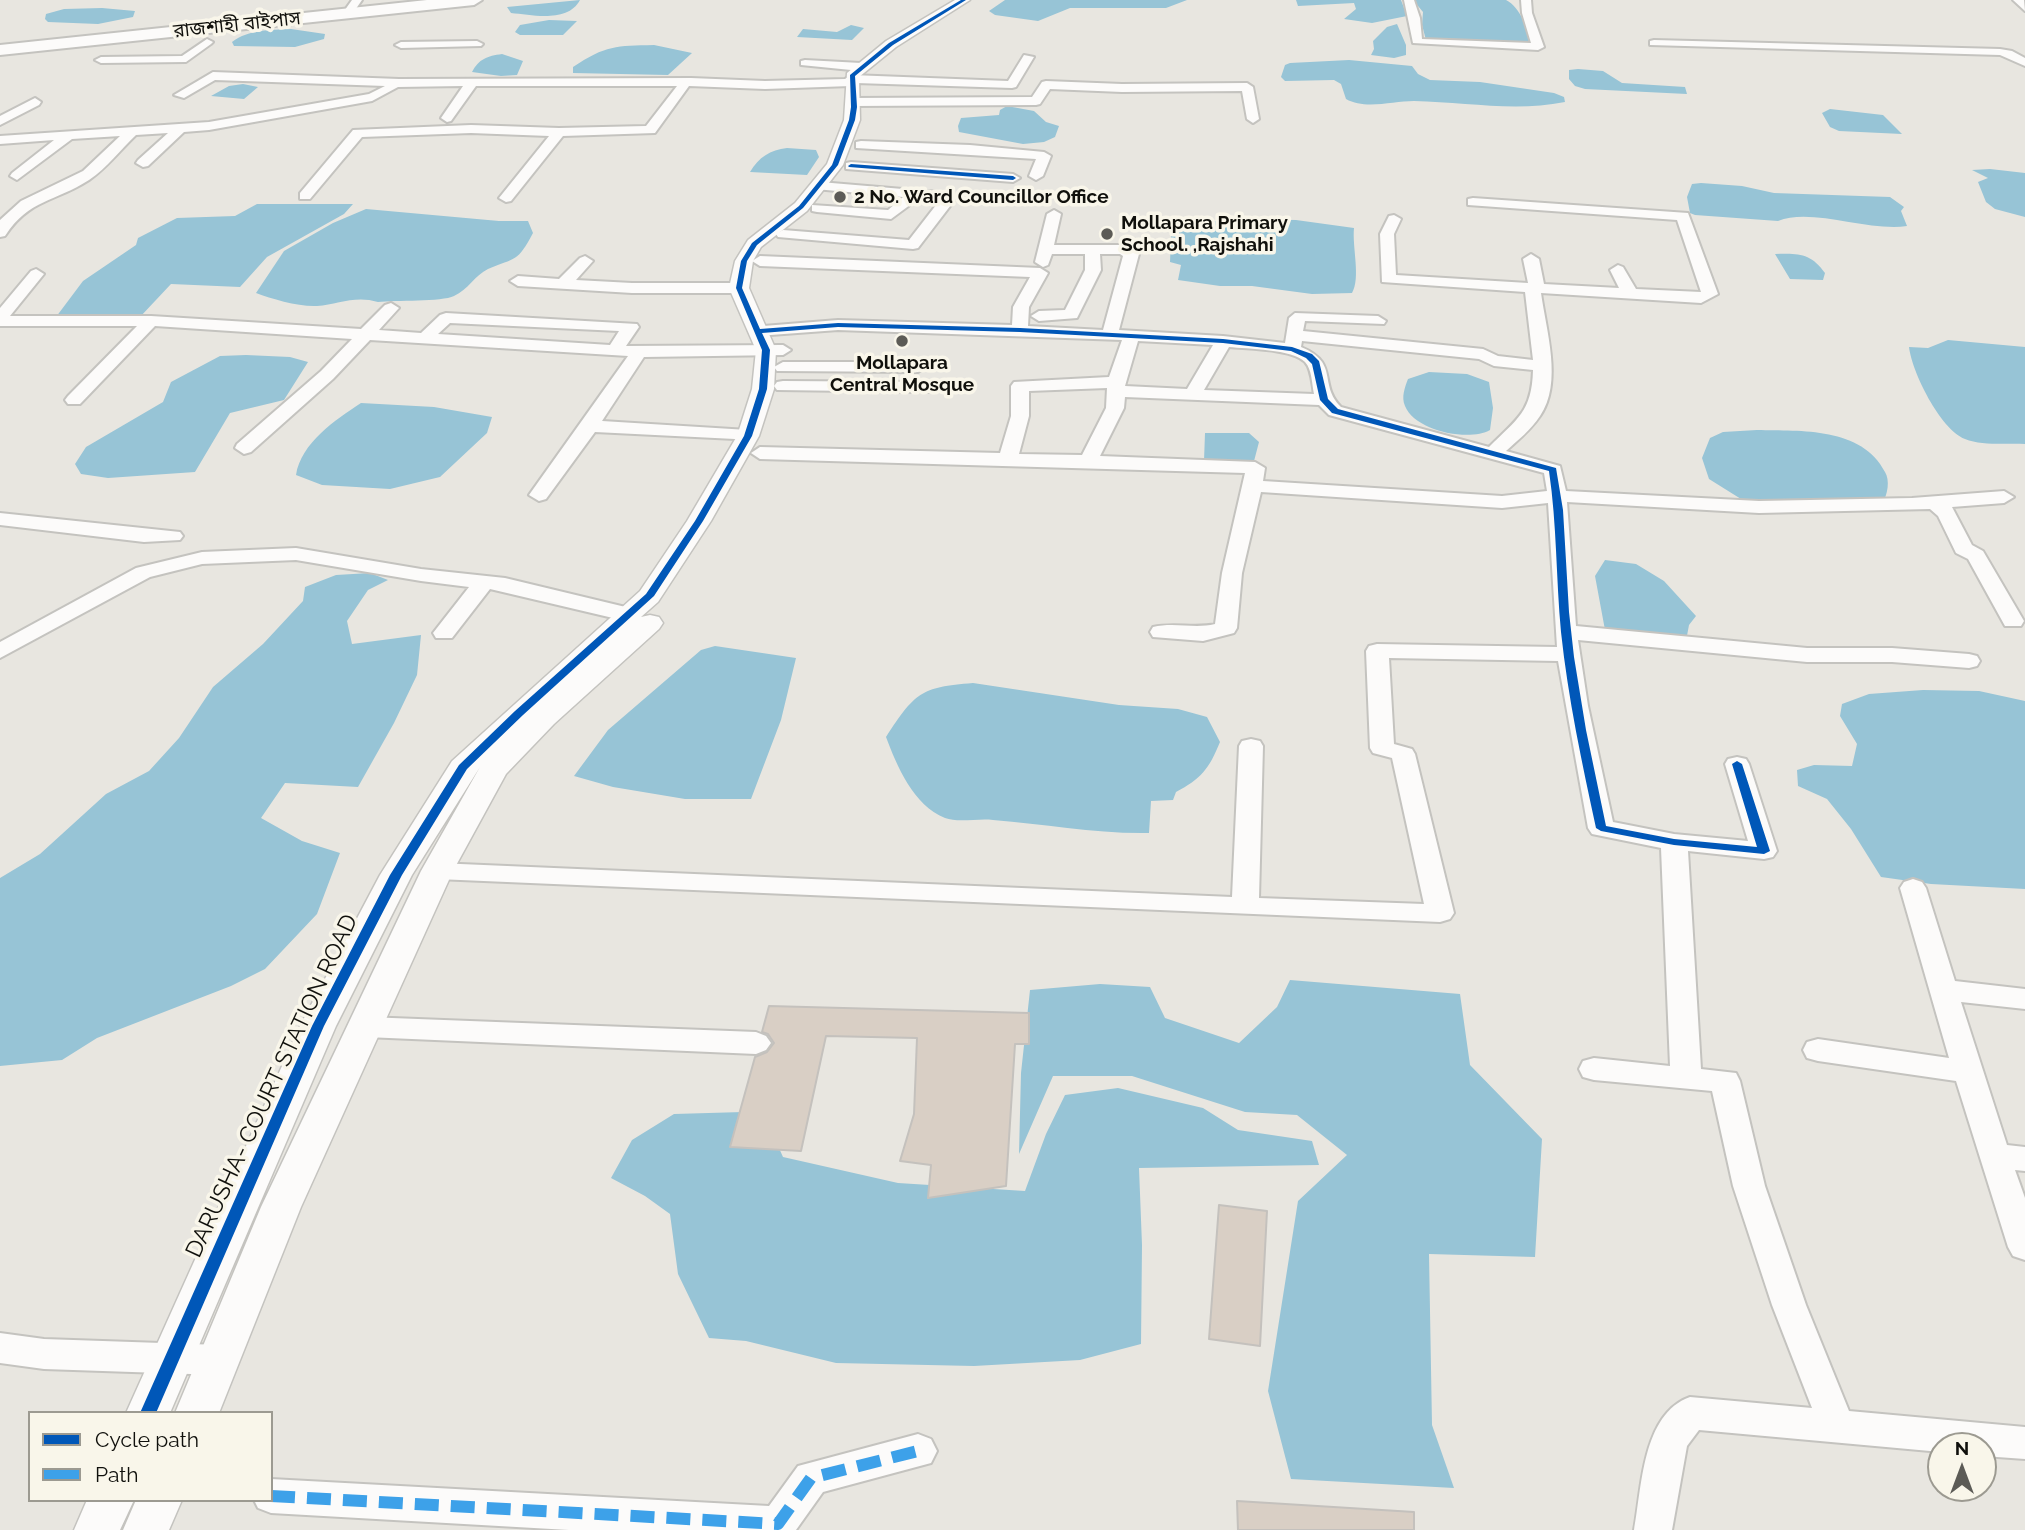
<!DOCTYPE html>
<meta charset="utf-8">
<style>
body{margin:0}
#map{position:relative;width:2025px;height:1530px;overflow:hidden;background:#e8e6e0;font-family:Raleway,sans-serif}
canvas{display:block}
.legend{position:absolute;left:28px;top:1411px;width:245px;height:91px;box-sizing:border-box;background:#f9f6ea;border:2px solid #9c9a91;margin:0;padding:9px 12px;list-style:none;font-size:21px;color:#10100c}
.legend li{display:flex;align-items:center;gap:14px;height:35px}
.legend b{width:35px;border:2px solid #9c9a91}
.north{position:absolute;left:1927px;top:1432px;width:70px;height:70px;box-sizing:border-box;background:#f9f6ea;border:2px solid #9c9a91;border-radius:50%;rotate:0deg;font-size:19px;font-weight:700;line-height:28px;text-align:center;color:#10100c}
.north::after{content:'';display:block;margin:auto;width:24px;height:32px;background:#5c5b56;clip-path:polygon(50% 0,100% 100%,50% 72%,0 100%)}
</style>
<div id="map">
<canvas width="2025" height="1530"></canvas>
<ul class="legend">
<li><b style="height:9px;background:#0057b8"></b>Cycle path</li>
<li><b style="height:9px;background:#3da1e9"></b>Path</li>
</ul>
<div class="north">N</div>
</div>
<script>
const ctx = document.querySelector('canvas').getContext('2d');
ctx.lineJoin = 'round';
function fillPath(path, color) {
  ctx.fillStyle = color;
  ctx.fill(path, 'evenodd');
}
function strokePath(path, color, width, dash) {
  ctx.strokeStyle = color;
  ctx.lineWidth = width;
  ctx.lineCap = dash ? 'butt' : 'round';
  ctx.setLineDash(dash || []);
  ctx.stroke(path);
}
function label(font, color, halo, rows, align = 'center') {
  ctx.font = font + ' Raleway,"Noto Sans Bengali",sans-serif';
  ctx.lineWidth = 7;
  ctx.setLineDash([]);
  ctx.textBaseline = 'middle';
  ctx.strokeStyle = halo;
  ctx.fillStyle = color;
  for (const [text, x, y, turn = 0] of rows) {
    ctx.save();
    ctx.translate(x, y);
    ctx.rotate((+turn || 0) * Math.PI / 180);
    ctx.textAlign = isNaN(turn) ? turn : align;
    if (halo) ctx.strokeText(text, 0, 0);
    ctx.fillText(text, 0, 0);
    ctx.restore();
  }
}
fillPath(new Path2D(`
 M 580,0 C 568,23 533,15 511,13 L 507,7 Z
 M 1005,0 L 1187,0 L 1166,8 L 1070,8 L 1038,21 L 995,15 L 989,11 Z
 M 1296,0 L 1401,0 L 1407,16 L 1372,23 L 1344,19 L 1356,9 L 1354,3 L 1298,6 Z
 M 1413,0 L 1506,0 C 1520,7 1530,31 1530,46 L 1426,40 L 1422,25 L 1423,12 Z
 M 102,8 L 135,11 L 133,17 L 98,24 L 48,22 L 45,19 L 46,14 L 64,9 Z
 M 549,20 L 577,21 L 563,35 L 520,35 L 515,32 L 520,25 Z
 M 1397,24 L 1406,45 L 1406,55 L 1394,58 L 1371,55 L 1374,49 L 1373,41 L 1387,27 Z
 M 851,25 L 864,28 L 852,40 L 797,37 L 803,29 L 837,32 Z
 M 291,29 L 325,34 L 324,39 L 295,47 L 234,46 L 232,42 C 249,29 271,30 291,29 Z
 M 654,45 L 692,53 L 668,75 L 573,73 L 573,67 C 606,45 616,46 654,45 Z
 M 502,54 L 523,61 L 517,75 L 501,76 L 472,72 C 479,59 487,56 502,54 Z
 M 1349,60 L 1412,66 L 1418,74 L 1430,80 L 1480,82 L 1554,93 L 1564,97 L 1565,102 C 1515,112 1465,102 1414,101 C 1393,101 1365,110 1346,99 L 1341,84 L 1334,80 L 1285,81 L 1281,77 L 1285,65 L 1290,63 Z
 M 1578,69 L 1603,71 L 1622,83 L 1685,87 L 1687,94 L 1585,89 L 1575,86 L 1569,79 L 1569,70 Z
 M 243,84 L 258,87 L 244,99 L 211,96 L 229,86 Z
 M 1007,106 L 1034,111 L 1046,122 L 1059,126 L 1055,137 L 1044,142 L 1023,144 L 959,132 L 958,126 L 961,118 L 999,115 L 1000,110 Z
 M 1830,109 L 1883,115 L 1902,134 L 1839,131 L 1830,127 L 1822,113 Z
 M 787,148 L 816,150 L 819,157 L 807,175 L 750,172 C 759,157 770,150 787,148 Z
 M 1990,169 L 2025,173 L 2025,217 L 1995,209 L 1986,202 L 1978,182 L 1988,178 L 1972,170 Z
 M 1701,183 L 1742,186 L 1774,193 L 1890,197 L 1904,207 L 1901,211 L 1907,226 C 1869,232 1811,207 1778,221 L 1695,215 L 1690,213 L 1687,197 L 1692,184 Z
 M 257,204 L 353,204 L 344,214 L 267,257 L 240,287 L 171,284 L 140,317 L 56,317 L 83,281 L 136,245 L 138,238 L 177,218 L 235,216 Z
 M 366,209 L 499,221 L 528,221 L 533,233 C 517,263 516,257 488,269 C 475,275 468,290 454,296 C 442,302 395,300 378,302 C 356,295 338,304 317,306 C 299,307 272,299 256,293 L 284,251 L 333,223 Z
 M 1245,219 L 1296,220 L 1354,228 C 1352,247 1361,278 1352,293 L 1312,294 L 1252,286 L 1220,286 L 1178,280 L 1181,265 L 1170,262 L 1171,236 L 1177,224 Z
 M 1775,254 C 1798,253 1811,253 1825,273 L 1823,280 L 1790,279 Z
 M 1948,340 L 2025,347 L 2025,444 C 2007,443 1982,446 1965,439 C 1940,429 1912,372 1909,347 L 1928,348 Z
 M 246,355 L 290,357 L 308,362 L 284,400 L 230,413 L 195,472 L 108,478 L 81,474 L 75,464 L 86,447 L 163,402 L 171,382 L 220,356 Z
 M 1429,372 L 1467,374 L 1489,382 L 1493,408 L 1490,430 C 1469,442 1415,431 1405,406 C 1401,397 1405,387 1408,379 Z
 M 361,403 L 434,407 L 492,417 L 487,433 L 440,477 L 390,489 L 322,485 L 296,475 C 301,443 335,420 361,403 Z
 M 1757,430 C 1801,431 1862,427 1885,472 C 1890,480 1888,495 1882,503 L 1741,499 L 1709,479 L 1702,458 L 1710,438 L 1723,432 Z
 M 1205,433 L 1249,433 L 1259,442 L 1253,465 L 1204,461 Z
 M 1605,560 L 1636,564 L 1664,581 L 1696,616 L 1689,625 L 1686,641 L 1605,630 L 1595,576 Z
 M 370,573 L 388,580 L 368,590 L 347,621 L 352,644 L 421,635 L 417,675 L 394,723 L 358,787 L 285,783 L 261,818 L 302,841 L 340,853 L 317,914 L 265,969 L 231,986 L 97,1038 L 62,1060 L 0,1066 L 0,878 L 40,854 L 106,794 L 149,771 L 179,738 L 213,687 L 263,644 L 303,601 L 305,587 L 336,575 Z
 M 715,646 L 796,658 L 781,720 L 751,799 L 685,799 L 613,787 L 574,776 L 608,730 L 701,650 Z
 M 973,683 L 1119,705 L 1178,709 L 1207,717 L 1220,742 C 1209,769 1201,779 1176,792 L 1173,800 L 1151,801 L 1149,833 C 1096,834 1046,824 993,820 C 979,818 958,823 945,818 C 913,805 897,766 886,737 C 915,693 920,687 973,683 Z
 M 1923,690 L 1979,691 L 2025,701 L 2025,889 L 1931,884 L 1881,877 L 1851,829 L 1827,799 L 1798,786 L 1797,770 L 1814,765 L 1852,766 L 1857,744 L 1840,716 L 1842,704 L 1869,694 Z
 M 1290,980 L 1460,994 L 1470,1065 L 1542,1139 L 1535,1257 L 1429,1254 L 1432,1425 L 1454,1488 L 1291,1479 L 1268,1391 L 1298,1201 L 1347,1155 L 1297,1115 L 1245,1112 L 1132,1076 L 1053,1076 L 1019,1154 L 1021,1073 L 1030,990 L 1100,984 L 1150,987 L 1165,1018 L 1239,1043 L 1277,1007 Z
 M 1118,1088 L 1203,1108 L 1238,1130 L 1312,1141 L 1319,1165 L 1139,1168 L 1142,1245 L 1141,1344 L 1080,1360 L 974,1366 L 836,1363 L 746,1341 L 709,1338 L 678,1274 L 670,1214 L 645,1196 L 611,1178 L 632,1140 L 674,1114 L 743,1112 L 765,1117 L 783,1157 L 898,1183 L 1025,1191 L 1046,1134 L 1065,1095 Z`), '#97c4d6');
const building = new Path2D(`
 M 769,1006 L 1029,1013 L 1029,1044 L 1015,1044 L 1006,1186 L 928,1198 L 931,1165 L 900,1161 L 914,1114 L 917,1038 L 826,1036 L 801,1151 L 730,1147 L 755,1057 L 767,1052 L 774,1043 L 768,1034 L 762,1032 Z
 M 1219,1205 L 1267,1211 L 1260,1346 L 1209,1339 Z
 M 1237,1501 L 1414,1512 L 1414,1530 L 1238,1530 Z`);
fillPath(building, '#d9cfc5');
strokePath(building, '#c4c1bd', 2);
const minor = new Path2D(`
 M 352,0 L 362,0 L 351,16 L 343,16 L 342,14 Z
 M 1404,0 L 1414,0 L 1420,18 L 1422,39 L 1531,43 L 1522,13 L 1521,0 L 1531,0 L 1532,13 L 1544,47 L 1538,50 L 1413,43 Z
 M 2013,0 L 2024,0 L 2025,11 Z
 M 207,39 L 213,42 L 211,44 L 186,62 L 101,63 L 95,60 L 101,57 L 182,56 Z
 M 1654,40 L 2000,49 L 2012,51 L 2025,58 L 2025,66 L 2000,55 L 1650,45 L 1650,41 Z
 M 477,41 L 483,44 L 481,46 L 401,48 L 395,45 L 401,42 Z
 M 1024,55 L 1034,57 L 1016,87 L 1012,88 L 856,83 L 851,86 L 765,89 L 689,86 L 655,133 L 563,136 L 511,201 L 506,202 L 499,198 L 549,136 L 471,133 L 362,137 L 310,199 L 300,199 L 300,193 L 353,130 L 471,125 L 559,128 L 646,126 L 677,86 L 476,86 L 451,121 L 447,122 L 441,118 L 463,86 L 398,87 L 372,101 L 209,130 L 184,132 L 148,166 L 143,167 L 136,163 L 138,160 L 168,133 L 136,135 C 121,149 107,168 89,180 C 55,202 29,199 5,236 L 0,237 L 0,220 L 21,201 L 83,171 L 120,136 L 72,139 L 17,180 L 10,176 L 12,173 L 54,140 L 0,144 L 0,136 L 209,122 L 369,94 L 385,86 L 215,80 L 184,98 L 174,95 L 213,72 L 399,79 L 691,78 L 765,81 L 845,79 L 851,75 L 1008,81 Z
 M 805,60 L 861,63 L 867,67 L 861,71 L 801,65 L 801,61 Z
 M 1046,81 L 1122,84 L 1247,83 L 1253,87 L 1259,119 L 1253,123 L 1247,119 L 1242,91 L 1122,92 L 1050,89 L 1040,104 L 1036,105 L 853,106 L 847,102 L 853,98 L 1032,97 L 1042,82 Z
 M 35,98 L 41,102 L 39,105 L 0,125 L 0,116 Z
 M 861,141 L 970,145 L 1044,152 L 1051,156 L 1043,176 L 1036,180 L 1029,176 L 1036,159 L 856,148 L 856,142 Z
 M 851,162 L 1013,174 L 1020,178 L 1013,182 L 846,169 L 846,163 Z
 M 820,182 L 950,193 L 957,197 L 918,248 L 913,249 L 778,237 L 776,234 L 783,230 L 909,240 L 940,200 L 918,199 L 891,219 L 817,212 L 812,211 L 812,205 L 888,210 L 903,197 L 815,189 L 813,186 Z
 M 1473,198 L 1688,213 L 1718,294 L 1701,303 L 1541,293 C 1546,330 1563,383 1540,416 C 1531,430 1518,440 1506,451 L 1560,466 L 1566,491 L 1759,501 L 1912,498 L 2004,491 L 2014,497 L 2004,503 L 1952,507 L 1972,545 L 1983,551 L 2024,621 L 2021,626 L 2005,626 L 1968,559 L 1956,553 L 1938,516 L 1930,509 L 1759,513 L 1567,502 L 1576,626 L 1807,648 L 1892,648 L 1969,654 L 1977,656 L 1980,661 L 1977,666 L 1969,668 L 1892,662 L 1807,662 L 1578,640 L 1588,706 L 1613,822 L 1674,834 L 1748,841 L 1725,764 L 1728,759 L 1737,757 L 1746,759 L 1749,764 L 1777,851 L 1773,857 L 1764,859 L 1688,851 L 1701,1069 L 1736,1073 L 1740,1081 L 1765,1186 L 1806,1305 L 1849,1411 L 2025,1427 L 2025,1459 L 1983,1456 L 1983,1446 L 1941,1446 L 1941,1452 L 1699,1430 L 1687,1446 L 1672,1530 L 1634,1530 C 1642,1488 1642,1414 1690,1397 L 1812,1408 L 1772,1305 L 1733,1186 L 1712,1091 L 1594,1080 L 1583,1077 L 1579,1069 L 1583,1061 L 1594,1058 L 1670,1066 L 1661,848 L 1592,834 L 1588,828 L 1558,661 L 1389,658 L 1394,744 L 1412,749 L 1415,754 L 1454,913 L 1450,919 L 1440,922 L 437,879 L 428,877 L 424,871 L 428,865 L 437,863 L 1232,897 L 1239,746 L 1242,741 L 1251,739 L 1260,741 L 1263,746 L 1259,898 L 1424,904 L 1392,758 L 1373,753 L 1370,748 L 1366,651 L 1369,646 L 1377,644 L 1557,647 L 1548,503 L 1502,508 L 1261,492 L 1242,573 L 1237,628 L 1234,633 L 1203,641 L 1153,637 L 1150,632 L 1153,627 C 1174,622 1195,629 1215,624 L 1222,573 L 1245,473 L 760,459 L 751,453 L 760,447 L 1000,453 L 1011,416 L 1011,386 L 1014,382 L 1109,377 L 1122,340 L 838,330 L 757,336 L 749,331 L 751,327 L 838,320 L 1012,325 L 1013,307 L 1030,277 L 760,266 L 752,261 L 760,256 L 1040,268 L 1048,273 L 1029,307 L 1028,326 L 1103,330 L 1123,256 L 1120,254 L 1100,254 L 1101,270 L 1077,318 L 1039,321 L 1031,316 L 1039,311 L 1065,310 L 1085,270 L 1085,254 L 1052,254 L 1048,265 L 1043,267 L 1035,262 L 1047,214 L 1054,210 L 1061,214 L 1054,245 L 1123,245 L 1139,254 L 1119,330 L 1223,336 L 1285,343 L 1289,318 L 1295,313 L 1378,316 L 1386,321 L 1384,324 L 1305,321 L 1303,331 L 1483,349 L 1498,356 L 1533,360 L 1525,292 L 1382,282 L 1380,234 L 1389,216 L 1394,215 L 1401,219 L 1394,234 L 1396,275 L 1528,283 L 1523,259 L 1531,254 L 1539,259 L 1544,284 L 1619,288 L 1610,270 L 1618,265 L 1623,267 L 1636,289 L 1701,292 L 1677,220 L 1468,205 L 1468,199 ZM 1138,341 L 1213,345 L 1187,389 L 1125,386 ZM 1302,341 L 1479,359 L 1494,366 L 1533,370 C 1532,412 1517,419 1489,447 L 1341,407 C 1318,384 1340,363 1301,347 ZM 1229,347 C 1247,349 1293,349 1305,362 C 1312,369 1312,385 1314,394 L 1204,390 ZM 1107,388 L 1106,408 L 1082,455 L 1019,454 L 1029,416 L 1029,391 ZM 1125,397 L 1319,405 L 1329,415 L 1544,473 L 1547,491 L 1502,496 L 1263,481 L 1265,468 L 1255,462 L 1100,456 L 1124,408 Z
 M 585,256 L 593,261 L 576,280 L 632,283 L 739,283 L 747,288 L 739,293 L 632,293 L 518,286 L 510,281 L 518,276 L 559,279 L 580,258 Z
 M 36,269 L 44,274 L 10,316 L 151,316 L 361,329 L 385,305 L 391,303 L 399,308 L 379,330 L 421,333 L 440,315 L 446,313 L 637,324 L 639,327 L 626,346 L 783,345 L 791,350 L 783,355 L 644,357 L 602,421 L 748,430 L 755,432 L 757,436 L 755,440 L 595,432 L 546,499 L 539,501 L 529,495 L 628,356 L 370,340 L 333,379 L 251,452 L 244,454 L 235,448 L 237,444 L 321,371 L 352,339 L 155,326 L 80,404 L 68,404 L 65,400 L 68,396 L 137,326 L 0,326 L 0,308 L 31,271 ZM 450,323 L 619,331 L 610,345 L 438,334 Z
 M 783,362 L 918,362 L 927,367 L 918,372 L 777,371 L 774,367 Z
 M 783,381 L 929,382 L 938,387 L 929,392 L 777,390 L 774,386 L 777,382 Z
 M 0,513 L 180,532 L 183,536 L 180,540 L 144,542 L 0,525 Z
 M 296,548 L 421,569 L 505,578 L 638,610 L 641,615 L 638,620 L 630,622 L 490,589 L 452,638 L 436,638 L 433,633 L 469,587 L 421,581 L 296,560 L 202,564 L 150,577 L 0,658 L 0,642 L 136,568 L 202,552 Z
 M 1913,879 L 1922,882 L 1926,888 L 1955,981 L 2025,989 L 2025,1009 L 1961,1002 L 2007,1145 L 2025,1147 L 2025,1171 L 2015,1170 L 2025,1198 L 2025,1260 L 2013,1256 L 2008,1247 L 1956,1081 L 1818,1061 L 1807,1058 L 1803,1050 L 1807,1042 L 1818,1039 L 1949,1058 L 1900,888 L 1904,882 Z
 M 366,1017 L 756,1032 L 766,1036 L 771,1043 L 766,1050 L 756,1054 L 366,1037 L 356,1034 L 351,1027 L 356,1020 Z
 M 0,1333 L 44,1339 L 220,1345 L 233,1349 L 238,1360 L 233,1371 L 220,1375 L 44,1369 L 0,1363 Z
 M 918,1434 L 931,1439 L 937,1451 L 931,1463 L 823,1492 L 796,1530 L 569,1530 L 271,1513 L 258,1508 L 254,1500 L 271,1500 L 271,1479 L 769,1506 L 798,1466 Z`);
const tertiary = new Path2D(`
 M 955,0 L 970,0 L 896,47 L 859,77 L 860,120 L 843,165 L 807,211 L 761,247 L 753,261 L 749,288 L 776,350 L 774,389 L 759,436 L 711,521 L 658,602 L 641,617 L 650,615 L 659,617 L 663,623 L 659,629 L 554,724 L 506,774 L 453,871 L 301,1207 L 219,1413 L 175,1413 L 261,1207 L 421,871 L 480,767 L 412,875 L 336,1026 L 170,1413 L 126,1413 L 300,1026 L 380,875 L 452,761 L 640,591 L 687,521 L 737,436 L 752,389 L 756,350 L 729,288 L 735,261 L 748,240 L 795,203 L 827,164 L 844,120 L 847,73 L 886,41 Z
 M 87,1500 L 134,1500 L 120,1530 L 74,1530 Z
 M 136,1500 L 182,1500 L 169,1530 L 123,1530 Z`);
const trunk = new Path2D(`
 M 427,0 L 482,0 L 474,5 L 0,55 L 0,45 Z`);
strokePath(minor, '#c4c3bf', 4);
strokePath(tertiary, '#c4c3bf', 3);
strokePath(trunk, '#c4c3bf', 4);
fillPath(minor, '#fcfbfa');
fillPath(tertiary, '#fcfbfa');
fillPath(trunk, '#fcfbfa');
strokePath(new Path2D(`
 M 271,1496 L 778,1524 L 811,1478 L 918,1451`), '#3da1e9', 12, [24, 12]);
fillPath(new Path2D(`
 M 961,0 L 966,0 L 893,45 L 855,76 L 857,107 L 855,120 L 838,165 L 803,208 L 757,245 L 747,261 L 742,288 L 760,329 L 838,323 L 1020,328 L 1223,339 L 1292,347 L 1312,354 L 1319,361 L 1328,399 L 1338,409 L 1556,468 L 1563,510 L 1569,612 L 1574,657 L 1586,730 L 1606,826 L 1674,839 L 1757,847 L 1732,764 L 1737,761 L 1742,764 L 1770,851 L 1764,854 L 1674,845 L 1601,831 L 1596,828 C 1582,763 1568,698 1561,632 C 1556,579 1557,525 1549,471 L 1332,413 L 1320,400 L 1312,364 L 1306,358 L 1291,351 L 1223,343 L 1020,332 L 838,327 L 762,333 L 770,350 L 767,389 L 752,436 L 703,521 L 654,596 L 523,715 L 467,769 L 402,875 L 324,1026 L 156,1413 L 140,1413 L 312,1026 L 390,875 L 459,765 L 515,711 L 646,594 L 695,521 L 744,436 L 759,389 L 762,350 L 736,288 L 741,261 L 752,243 L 799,206 L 832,165 L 849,120 L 851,107 L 850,75 L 889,43 Z
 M 851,164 L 1013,176 L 1016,178 L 1013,180 L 849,167 L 848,166 Z`), '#0057b8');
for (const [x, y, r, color] of [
 [840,197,7,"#5c5b56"],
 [1107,234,7,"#5c5b56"],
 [902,341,7,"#5c5b56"]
]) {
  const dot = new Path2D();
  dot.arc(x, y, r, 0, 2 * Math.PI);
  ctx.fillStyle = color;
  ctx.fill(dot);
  strokePath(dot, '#f9f6ea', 2.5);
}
label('19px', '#10100c', '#f9f6ea', [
 ["রাজশাহী বাইপাস",237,25,-6]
]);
label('bold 19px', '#10100c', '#f9f6ea', [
 ["2 No. Ward Councillor Office",854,197],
 ["Mollapara Primary",1121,223],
 ["School. ,Rajshahi",1121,245],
 ["Mollapara",902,363,"center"],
 ["Central Mosque",902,385,"center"]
], 'left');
label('23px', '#10100c', '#f9f6ea', [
 ["DARUSHA- COURT STATION ROAD",272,1086,-65]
]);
</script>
